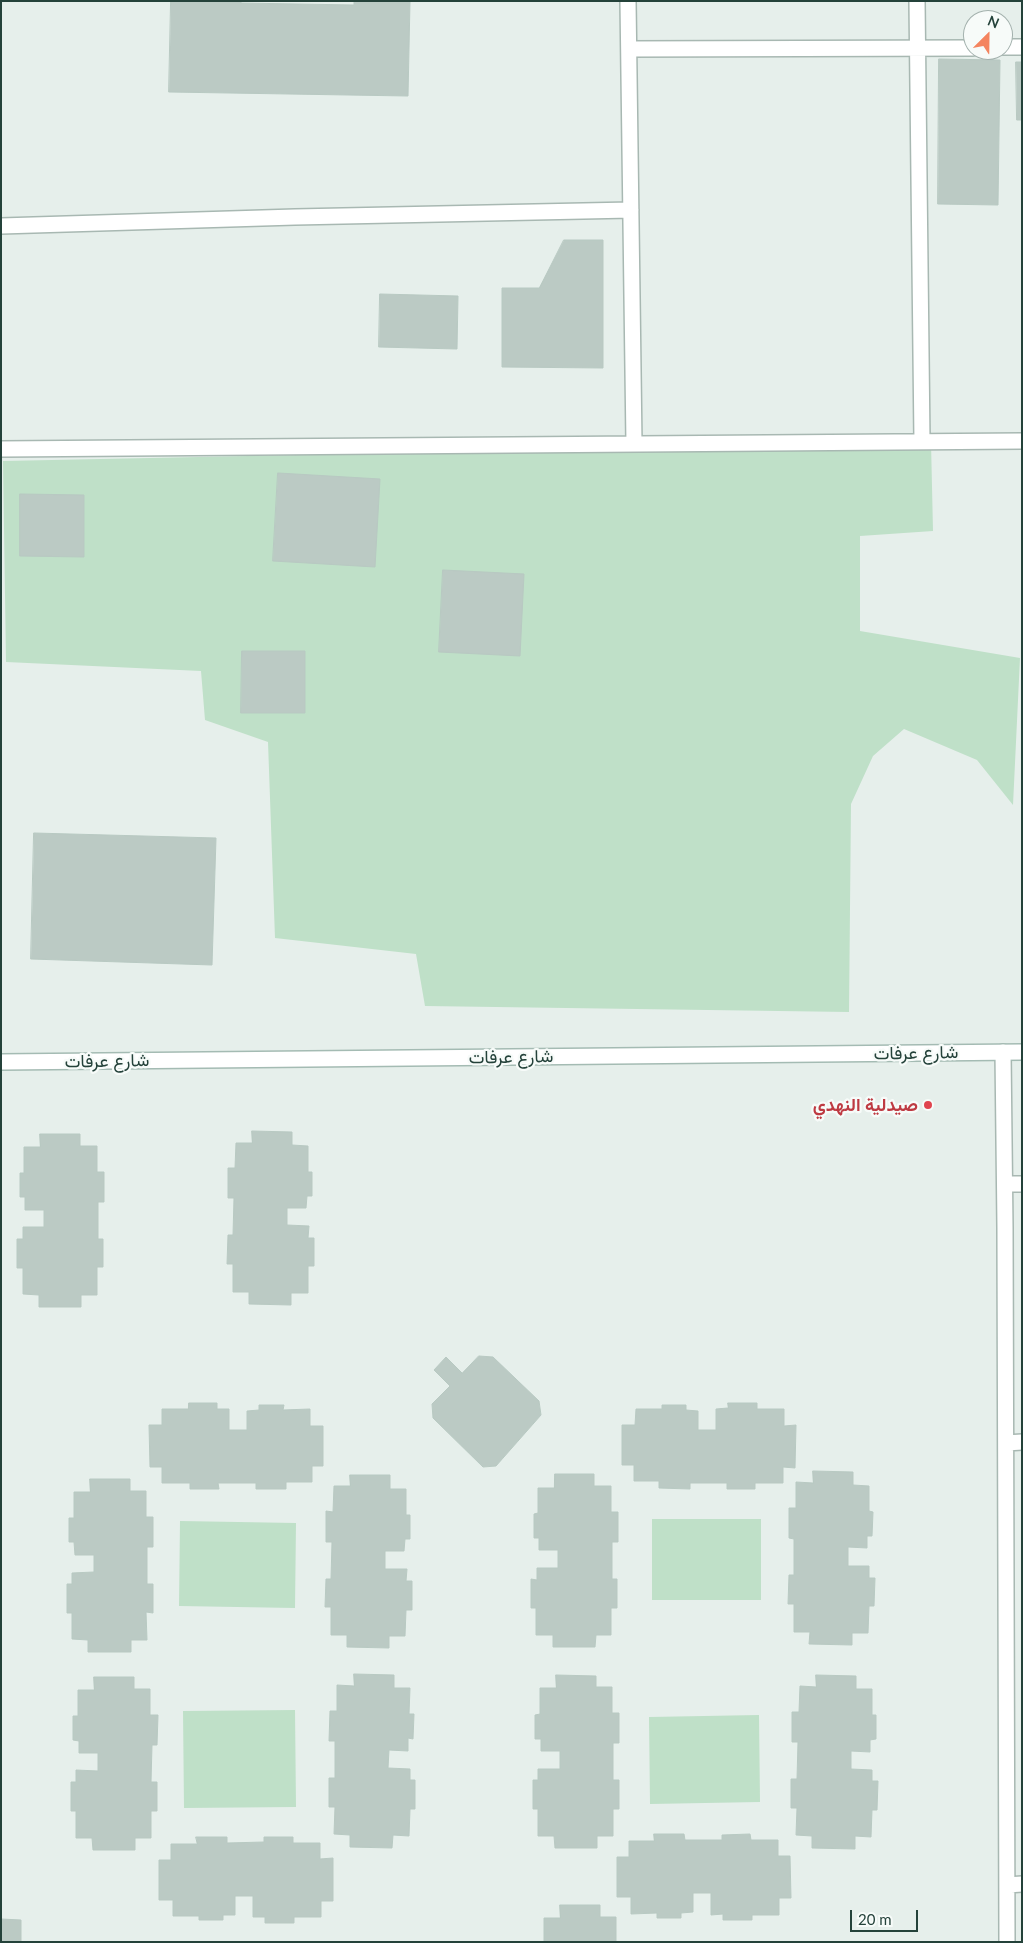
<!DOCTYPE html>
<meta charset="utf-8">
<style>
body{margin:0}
#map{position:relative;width:1023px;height:1943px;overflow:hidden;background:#e6efeb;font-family:Lato,sans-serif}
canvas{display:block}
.frame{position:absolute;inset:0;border:2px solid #24423a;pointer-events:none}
.north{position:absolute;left:963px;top:10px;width:50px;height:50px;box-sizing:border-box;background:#f7fbf9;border:1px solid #a3b1ad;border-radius:50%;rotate:23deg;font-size:14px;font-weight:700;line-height:20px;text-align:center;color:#24423a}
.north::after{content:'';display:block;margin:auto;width:18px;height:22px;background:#f4845f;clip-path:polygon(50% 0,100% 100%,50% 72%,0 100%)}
.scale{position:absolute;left:850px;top:1910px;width:68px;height:22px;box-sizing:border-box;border:2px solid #24423a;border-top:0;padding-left:6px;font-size:15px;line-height:18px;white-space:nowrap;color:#24423a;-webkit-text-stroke:4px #f7fbf9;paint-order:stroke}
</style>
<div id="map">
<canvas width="1023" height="1943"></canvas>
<div class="frame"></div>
<div class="north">N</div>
<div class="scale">20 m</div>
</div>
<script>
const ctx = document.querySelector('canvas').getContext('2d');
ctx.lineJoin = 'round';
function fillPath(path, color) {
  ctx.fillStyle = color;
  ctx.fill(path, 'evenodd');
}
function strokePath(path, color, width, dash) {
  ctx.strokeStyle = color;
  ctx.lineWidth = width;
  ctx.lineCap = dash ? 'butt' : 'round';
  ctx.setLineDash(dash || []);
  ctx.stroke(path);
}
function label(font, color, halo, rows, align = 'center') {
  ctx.font = font + ' Lato,Vazirmatn,sans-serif';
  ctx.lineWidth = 4.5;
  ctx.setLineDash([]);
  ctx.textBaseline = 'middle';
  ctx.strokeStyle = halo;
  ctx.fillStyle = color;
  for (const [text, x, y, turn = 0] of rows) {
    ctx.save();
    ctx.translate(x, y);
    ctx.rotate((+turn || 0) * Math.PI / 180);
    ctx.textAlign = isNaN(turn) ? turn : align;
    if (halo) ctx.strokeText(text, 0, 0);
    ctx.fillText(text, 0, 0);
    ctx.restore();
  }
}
fillPath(new Path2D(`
 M 931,442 L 933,531 L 860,536 L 860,631 L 1020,658 L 1013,805 L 977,760 L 904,729 L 873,756 L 851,804 L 849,1012 L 425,1006 L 416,954 L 275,938 L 268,742 L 205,720 L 201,671 L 6,662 L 3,461 Z
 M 652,1519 L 761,1519 L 761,1600 L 652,1600 Z
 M 180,1521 L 296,1523 L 295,1608 L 179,1606 Z
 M 295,1710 L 296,1807 L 184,1808 L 183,1711 Z
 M 759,1715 L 760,1802 L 650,1804 L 649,1717 Z`), '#bfe0c8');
const building = new Path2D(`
 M 171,1 L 241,1 L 241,3 L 354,5 L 354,1 L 410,1 L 408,96 L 169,92 Z
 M 939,59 L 1000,60 L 998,205 L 938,204 Z
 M 1016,62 L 1022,62 L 1022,120 L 1017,120 Z
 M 564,240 L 603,240 L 603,368 L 502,367 L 502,288 L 539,288 Z
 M 380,294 L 458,296 L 457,349 L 379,347 Z
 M 278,473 L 380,479 L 375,567 L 273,561 Z
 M 20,494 L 84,495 L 84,557 L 20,556 Z
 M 443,570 L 524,574 L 520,656 L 439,652 Z
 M 242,651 L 305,651 L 305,713 L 241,713 Z
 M 34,833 L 216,838 L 212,965 L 31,959 Z
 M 252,1131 L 292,1132 L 292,1145 L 308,1146 L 308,1172 L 312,1172 L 312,1196 L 307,1196 L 306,1208 L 287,1208 L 287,1225 L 309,1226 L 308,1238 L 314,1238 L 314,1266 L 308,1266 L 308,1293 L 291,1293 L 291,1305 L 249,1304 L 249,1292 L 233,1292 L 233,1264 L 227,1264 L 228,1235 L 233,1235 L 234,1198 L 228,1198 L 228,1168 L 235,1168 L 236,1143 L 252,1143 Z
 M 40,1134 L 80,1134 L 80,1146 L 97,1146 L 97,1172 L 104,1172 L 104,1202 L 98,1202 L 98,1239 L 103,1239 L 103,1267 L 97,1267 L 97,1295 L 81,1295 L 81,1307 L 39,1307 L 39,1295 L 23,1294 L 23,1268 L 17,1268 L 17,1239 L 23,1239 L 23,1227 L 44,1227 L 44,1210 L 25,1210 L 25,1197 L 20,1197 L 20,1173 L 24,1173 L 24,1147 L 40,1147 Z
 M 479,1356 L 493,1357 L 539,1401 L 541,1415 L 496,1466 L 483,1467 L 433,1418 L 432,1404 L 450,1386 L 434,1370 L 446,1357 L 462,1373 Z
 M 189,1403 L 217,1403 L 217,1409 L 229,1409 L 229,1430 L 247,1430 L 247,1411 L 259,1410 L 259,1405 L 284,1405 L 283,1410 L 310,1409 L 310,1426 L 323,1426 L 323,1466 L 312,1466 L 312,1482 L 286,1482 L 286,1489 L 256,1489 L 256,1483 L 218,1483 L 219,1489 L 190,1489 L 190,1483 L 162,1483 L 162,1467 L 150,1467 L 149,1425 L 162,1425 L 162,1409 L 188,1409 Z
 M 728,1403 L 757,1403 L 757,1409 L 784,1409 L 784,1426 L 796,1425 L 795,1468 L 783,1467 L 783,1483 L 755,1483 L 755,1489 L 727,1489 L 727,1483 L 690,1483 L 690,1489 L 659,1488 L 659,1481 L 634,1481 L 634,1465 L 622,1465 L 622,1425 L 635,1425 L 636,1409 L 662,1409 L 662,1405 L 686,1405 L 686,1410 L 698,1411 L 698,1430 L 716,1430 L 716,1409 L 728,1408 Z
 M 813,1471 L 853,1472 L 853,1485 L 869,1486 L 869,1511 L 873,1512 L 872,1536 L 867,1536 L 867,1548 L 848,1547 L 848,1566 L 869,1566 L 869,1578 L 875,1578 L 874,1606 L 869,1606 L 868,1633 L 852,1633 L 852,1645 L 809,1644 L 810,1632 L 794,1632 L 794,1604 L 788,1604 L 789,1575 L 794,1575 L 794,1539 L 789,1538 L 789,1508 L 796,1508 L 796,1482 L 813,1483 Z
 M 555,1474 L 594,1474 L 594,1486 L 611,1486 L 611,1512 L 618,1512 L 618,1542 L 612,1542 L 612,1579 L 617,1579 L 617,1608 L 611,1608 L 611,1635 L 596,1635 L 595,1647 L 553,1647 L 553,1635 L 536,1635 L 536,1608 L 531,1608 L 531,1579 L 537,1580 L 537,1568 L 558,1568 L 558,1550 L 539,1550 L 539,1538 L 534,1538 L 534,1514 L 538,1513 L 538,1488 L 554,1488 Z
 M 350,1475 L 390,1475 L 390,1489 L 406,1489 L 406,1515 L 410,1515 L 410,1539 L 405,1539 L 404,1551 L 385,1551 L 385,1569 L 407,1569 L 406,1581 L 412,1581 L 412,1610 L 406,1610 L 405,1636 L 389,1636 L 389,1648 L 347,1647 L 347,1635 L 331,1635 L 331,1607 L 325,1607 L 326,1579 L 331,1579 L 332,1542 L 326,1542 L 326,1511 L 333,1512 L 334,1486 L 350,1486 Z
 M 90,1479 L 130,1479 L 130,1491 L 146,1491 L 146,1517 L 153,1517 L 153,1547 L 147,1547 L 147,1584 L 153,1584 L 153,1613 L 146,1612 L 147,1640 L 131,1640 L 131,1652 L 88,1652 L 88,1640 L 72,1639 L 72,1613 L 67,1613 L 67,1584 L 72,1584 L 72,1573 L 94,1572 L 94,1555 L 75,1555 L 74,1542 L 69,1542 L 69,1518 L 74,1518 L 74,1492 L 90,1492 Z
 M 354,1674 L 394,1675 L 394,1688 L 410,1688 L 409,1714 L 414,1714 L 413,1739 L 408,1738 L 408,1751 L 389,1750 L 388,1768 L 410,1769 L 410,1780 L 415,1780 L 415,1809 L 410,1809 L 409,1836 L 393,1835 L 392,1848 L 350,1847 L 350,1835 L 334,1834 L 335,1807 L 329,1807 L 329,1778 L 335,1778 L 335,1741 L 329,1741 L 330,1711 L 337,1711 L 337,1685 L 354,1686 Z
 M 556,1675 L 596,1676 L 596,1687 L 612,1687 L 612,1713 L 619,1713 L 619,1743 L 613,1743 L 613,1780 L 619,1780 L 619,1809 L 613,1809 L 613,1836 L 597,1836 L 597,1848 L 555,1848 L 554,1836 L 538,1836 L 538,1809 L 533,1809 L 533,1780 L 538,1780 L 538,1769 L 560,1769 L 560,1751 L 541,1751 L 541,1739 L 535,1739 L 535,1715 L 540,1714 L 540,1688 L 556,1688 Z
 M 816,1675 L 856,1676 L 856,1689 L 872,1689 L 872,1715 L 876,1715 L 876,1739 L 870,1740 L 870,1752 L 851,1751 L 851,1769 L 872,1770 L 872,1781 L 878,1781 L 877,1810 L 872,1810 L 871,1837 L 855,1836 L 855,1849 L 812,1848 L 812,1836 L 796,1835 L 797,1808 L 791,1808 L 791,1779 L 797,1779 L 798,1742 L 792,1742 L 792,1712 L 799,1712 L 800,1686 L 816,1687 Z
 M 94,1677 L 134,1677 L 134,1689 L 150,1689 L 150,1715 L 158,1715 L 157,1745 L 152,1745 L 151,1782 L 157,1782 L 157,1811 L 151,1811 L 151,1838 L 135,1838 L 135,1850 L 93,1850 L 92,1838 L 76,1838 L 76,1811 L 71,1811 L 71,1782 L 76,1782 L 76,1770 L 98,1771 L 98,1753 L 79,1753 L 79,1741 L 73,1740 L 73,1716 L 78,1716 L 78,1690 L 94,1690 Z
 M 654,1834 L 684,1834 L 685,1840 L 722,1840 L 722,1835 L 750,1834 L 751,1840 L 778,1840 L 778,1856 L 790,1856 L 791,1898 L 779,1898 L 779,1915 L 752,1915 L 752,1920 L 723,1920 L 723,1914 L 711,1915 L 711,1893 L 693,1893 L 693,1912 L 681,1913 L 681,1918 L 657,1918 L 657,1913 L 631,1914 L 631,1897 L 617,1897 L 617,1857 L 629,1857 L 629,1841 L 654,1841 Z
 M 196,1837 L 227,1837 L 227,1843 L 264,1842 L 264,1837 L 293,1837 L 293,1843 L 320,1843 L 320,1859 L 333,1858 L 333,1901 L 321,1901 L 321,1917 L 294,1917 L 294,1923 L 265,1923 L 265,1917 L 253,1917 L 253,1896 L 235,1896 L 235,1915 L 223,1915 L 223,1920 L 199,1920 L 199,1916 L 173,1916 L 173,1900 L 159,1900 L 159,1860 L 171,1860 L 171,1844 L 197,1844 Z
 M 560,1905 L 600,1905 L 600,1917 L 616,1917 L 616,1942 L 544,1942 L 544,1918 L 560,1918 Z
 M 1,1919 L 21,1920 L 21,1942 L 1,1942 Z`);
fillPath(building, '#bbcac4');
strokePath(building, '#b8c9c2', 1);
const street = new Path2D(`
 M 628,1 L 634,444
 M 917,1 L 922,442
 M 1003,47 L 1022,47
 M 629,49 L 973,48
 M 1,226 L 295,217 L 631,210
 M 1,449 L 1022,441
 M 1003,1052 L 1005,1228 L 1007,1942
 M 1005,1184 L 1022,1184
 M 1006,1443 L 1022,1442
 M 1007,1885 L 1022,1884`);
const secondary = new Path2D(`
 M 1,1062 L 1022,1052`);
strokePath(street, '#a8b8b2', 18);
strokePath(secondary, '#a4bbb3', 18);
strokePath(street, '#fff', 15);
strokePath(secondary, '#fff', 15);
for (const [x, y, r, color] of [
 [928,1105,5,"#e0444e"]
]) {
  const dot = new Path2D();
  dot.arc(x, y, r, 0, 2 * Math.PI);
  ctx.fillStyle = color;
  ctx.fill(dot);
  strokePath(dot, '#f7fbf9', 2);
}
label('18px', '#24423a', '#f7fbf9', [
 ["شارع عرفات",916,1053,-1],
 ["شارع عرفات",511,1057,-1],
 ["شارع عرفات",107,1061,-1]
]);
label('bold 18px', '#be3a42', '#f7fbf9', [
 ["صيدلية النهدي",918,1105]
], 'right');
</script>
